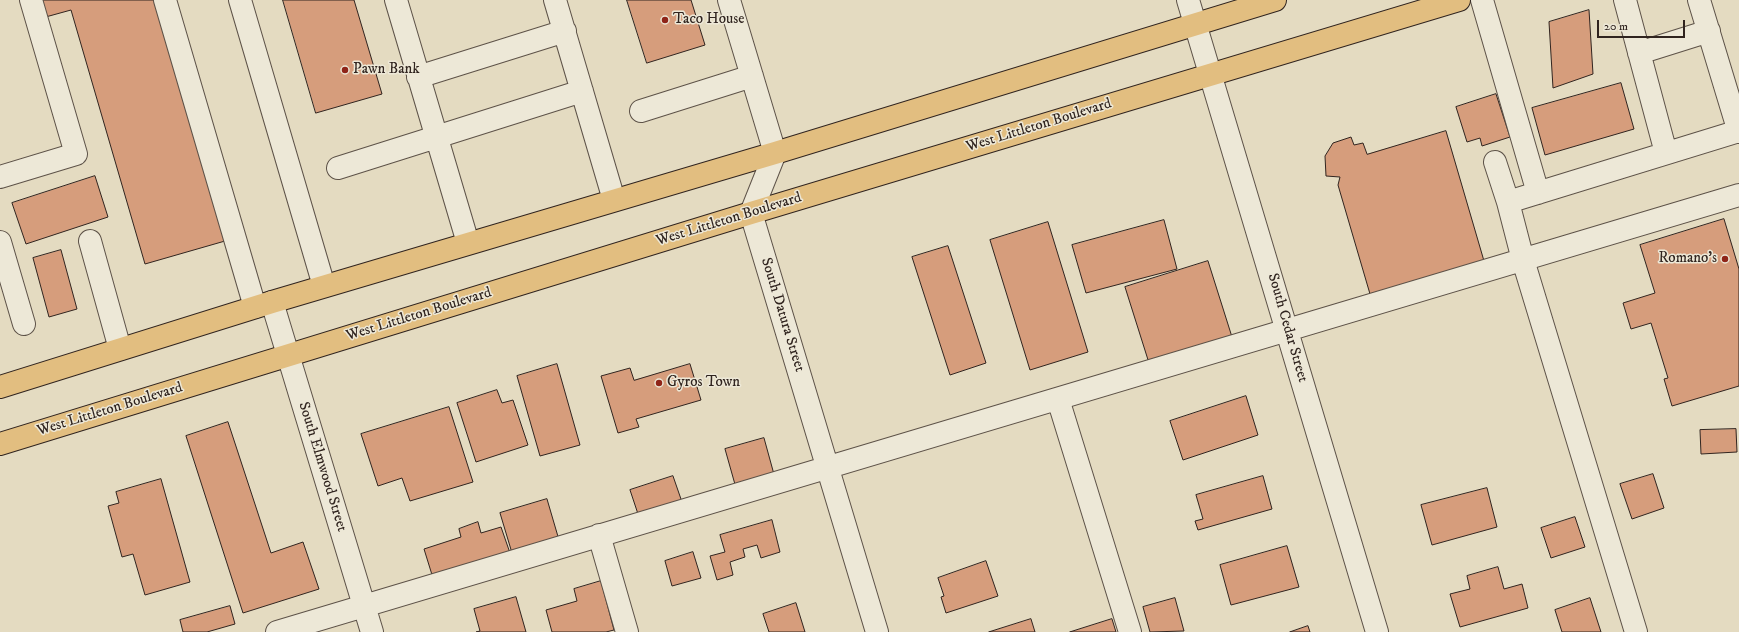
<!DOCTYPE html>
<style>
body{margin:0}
#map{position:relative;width:1739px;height:632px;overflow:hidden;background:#e4dbc1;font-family:"IM FELL DW Pica",serif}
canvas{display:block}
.scale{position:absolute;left:1597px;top:20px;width:88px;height:18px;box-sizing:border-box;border:2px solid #30241f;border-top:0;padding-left:5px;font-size:12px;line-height:14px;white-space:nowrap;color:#30241f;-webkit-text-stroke:3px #ede8d7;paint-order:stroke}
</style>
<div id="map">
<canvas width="1739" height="632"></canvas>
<div class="scale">20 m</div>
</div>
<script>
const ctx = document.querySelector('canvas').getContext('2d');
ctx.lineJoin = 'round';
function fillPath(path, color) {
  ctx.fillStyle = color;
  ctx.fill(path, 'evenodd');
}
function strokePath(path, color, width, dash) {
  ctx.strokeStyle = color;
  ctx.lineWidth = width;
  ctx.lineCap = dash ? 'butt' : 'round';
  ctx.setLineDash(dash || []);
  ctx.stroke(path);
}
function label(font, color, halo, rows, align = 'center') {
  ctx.font = font + ' "IM FELL DW Pica",serif';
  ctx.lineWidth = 3;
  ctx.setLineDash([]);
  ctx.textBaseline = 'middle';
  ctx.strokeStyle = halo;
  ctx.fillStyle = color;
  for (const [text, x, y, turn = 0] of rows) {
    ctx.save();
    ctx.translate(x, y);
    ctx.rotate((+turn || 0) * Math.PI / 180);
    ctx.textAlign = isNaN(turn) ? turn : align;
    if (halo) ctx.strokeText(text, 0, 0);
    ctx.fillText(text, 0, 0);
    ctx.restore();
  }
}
const building = new Path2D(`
 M 37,0 L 155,0 L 225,241 L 145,264 L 71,10 L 42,18 Z
 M 283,0 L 354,0 L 382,94 L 316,113 Z
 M 627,0 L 691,0 L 705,45 L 647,63 Z
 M 1589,10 L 1593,74 L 1553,88 L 1549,22 Z
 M 1621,83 L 1634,129 L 1545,155 L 1532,108 Z
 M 1496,94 L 1510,137 L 1482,146 L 1480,138 L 1467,142 L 1456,107 Z
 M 1446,131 L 1484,261 L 1370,294 L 1338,185 L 1340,177 L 1326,176 L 1325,156 L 1333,143 L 1351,137 L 1354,145 L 1363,143 L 1367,154 Z
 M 95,176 L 108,217 L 26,244 L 12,203 Z
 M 1724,219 L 1739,269 L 1739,386 L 1672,406 L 1664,379 L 1668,378 L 1651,323 L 1631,329 L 1623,303 L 1655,293 L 1640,245 Z
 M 1164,220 L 1177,269 L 1086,293 L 1072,245 Z
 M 1048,222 L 1088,352 L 1030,370 L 990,240 Z
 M 948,246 L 986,363 L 950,375 L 912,257 Z
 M 61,250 L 77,309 L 49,317 L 33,258 Z
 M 1208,261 L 1232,337 L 1149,363 L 1125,287 Z
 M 557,364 L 580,445 L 540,456 L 517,376 Z
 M 690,364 L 701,400 L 636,419 L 639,427 L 618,433 L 601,376 L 630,368 L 634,380 Z
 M 497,390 L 502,403 L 513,400 L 528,445 L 476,462 L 457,403 Z
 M 1246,396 L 1258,435 L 1183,460 L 1170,421 Z
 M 449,407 L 473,482 L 410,501 L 402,478 L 378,486 L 361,434 Z
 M 228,422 L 271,553 L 303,542 L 319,589 L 243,613 L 186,436 Z
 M 1736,429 L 1737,452 L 1701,454 L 1700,430 Z
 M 764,438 L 775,478 L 736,488 L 725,449 Z
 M 1653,474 L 1664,508 L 1632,519 L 1620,484 Z
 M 673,476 L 682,502 L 639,517 L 630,490 Z
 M 1263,476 L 1272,509 L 1198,530 L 1195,521 L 1203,519 L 1196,495 Z
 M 161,479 L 190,582 L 145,595 L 133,554 L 122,557 L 108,506 L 119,503 L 116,492 Z
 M 1487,488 L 1497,527 L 1432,545 L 1421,505 Z
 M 547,499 L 559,540 L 512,553 L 500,513 Z
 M 1575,517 L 1585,547 L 1551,558 L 1541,528 Z
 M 772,520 L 780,552 L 761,558 L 757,545 L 743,549 L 745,557 L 730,562 L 733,575 L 717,580 L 710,556 L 725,552 L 720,535 Z
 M 478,522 L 481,533 L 501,527 L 510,553 L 433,578 L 424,549 L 461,537 L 459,529 Z
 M 1287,546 L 1299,587 L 1231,605 L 1220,565 Z
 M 693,552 L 701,578 L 672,586 L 665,561 Z
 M 986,561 L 998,596 L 946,613 L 941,597 L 944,596 L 938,578 Z
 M 1498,567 L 1504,589 L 1522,584 L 1528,608 L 1460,627 L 1450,594 L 1470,589 L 1467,576 Z
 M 601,581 L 614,630 L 606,632 L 552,632 L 546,610 L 577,601 L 574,589 Z
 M 516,597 L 526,632 L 476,632 L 480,631 L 474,609 Z
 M 1175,598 L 1184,631 L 1150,632 L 1143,607 Z
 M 1590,598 L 1601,632 L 1562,632 L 1555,610 Z
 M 796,603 L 805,632 L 769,632 L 763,614 Z
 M 230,606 L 235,624 L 207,632 L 183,632 L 180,620 Z
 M 1031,619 L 1035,632 L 989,632 Z
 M 1112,619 L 1116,632 L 1070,632 Z
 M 1308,626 L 1310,632 L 1290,632 Z`);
fillPath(building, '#d69d7c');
strokePath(building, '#30241f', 1);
const minor = new Path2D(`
 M 165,0 L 255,307
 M 240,0 L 324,286
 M 396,0 L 468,243
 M 555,0 L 614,200
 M 729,0 L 775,153 L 751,213 L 877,632
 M 1188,0 L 1377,632
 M 1482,0 L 1538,193
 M 1625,0 L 1666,153
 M 1699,0 L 1739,132
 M 1639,53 L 1709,31
 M 418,77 L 565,31
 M 641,111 L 752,76
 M 1495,162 L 1508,202
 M 338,168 L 582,91
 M 0,177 L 76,154 L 31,0
 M 90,241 L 120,349
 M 0,242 L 24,324
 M 272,302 L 372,632
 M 1058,399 L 1130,632
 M 599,535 L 627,632
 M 277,632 L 1739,195
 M 1636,632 L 1523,260 L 1508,202 L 1739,131`);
const major = new Path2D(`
 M 0,387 L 272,302 L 775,153 L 1275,0
 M 0,444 L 751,213 L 1459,0`);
strokePath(minor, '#5d5248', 24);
strokePath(major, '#30241f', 24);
strokePath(minor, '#ede8d7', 22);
strokePath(major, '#e2be80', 22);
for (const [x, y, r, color] of [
 [665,20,4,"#8f2418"],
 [345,70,4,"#8f2418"],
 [1725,259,4,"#8f2418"],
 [659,383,4,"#8f2418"]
]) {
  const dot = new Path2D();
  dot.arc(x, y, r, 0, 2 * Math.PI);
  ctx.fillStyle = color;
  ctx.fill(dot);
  strokePath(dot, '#ede8d7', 1.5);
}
label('15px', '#30241f', '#ede8d7', [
 ["Taco House",673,20],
 ["Pawn Bank",353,70],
 ["Romano's",1717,259,"right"],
 ["Gyros Town",667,383]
], 'left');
label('15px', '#30241f', '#ede8d7', [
 ["West Littleton Boulevard",1039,126,-17],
 ["West Littleton Boulevard",729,220,-17],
 ["West Littleton Boulevard",419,315,-17],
 ["South Datura Street",782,315,73],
 ["South Cedar Street",1287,328,74],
 ["West Littleton Boulevard",110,410,-17],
 ["South Elmwood Street",322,467,73]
]);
</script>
